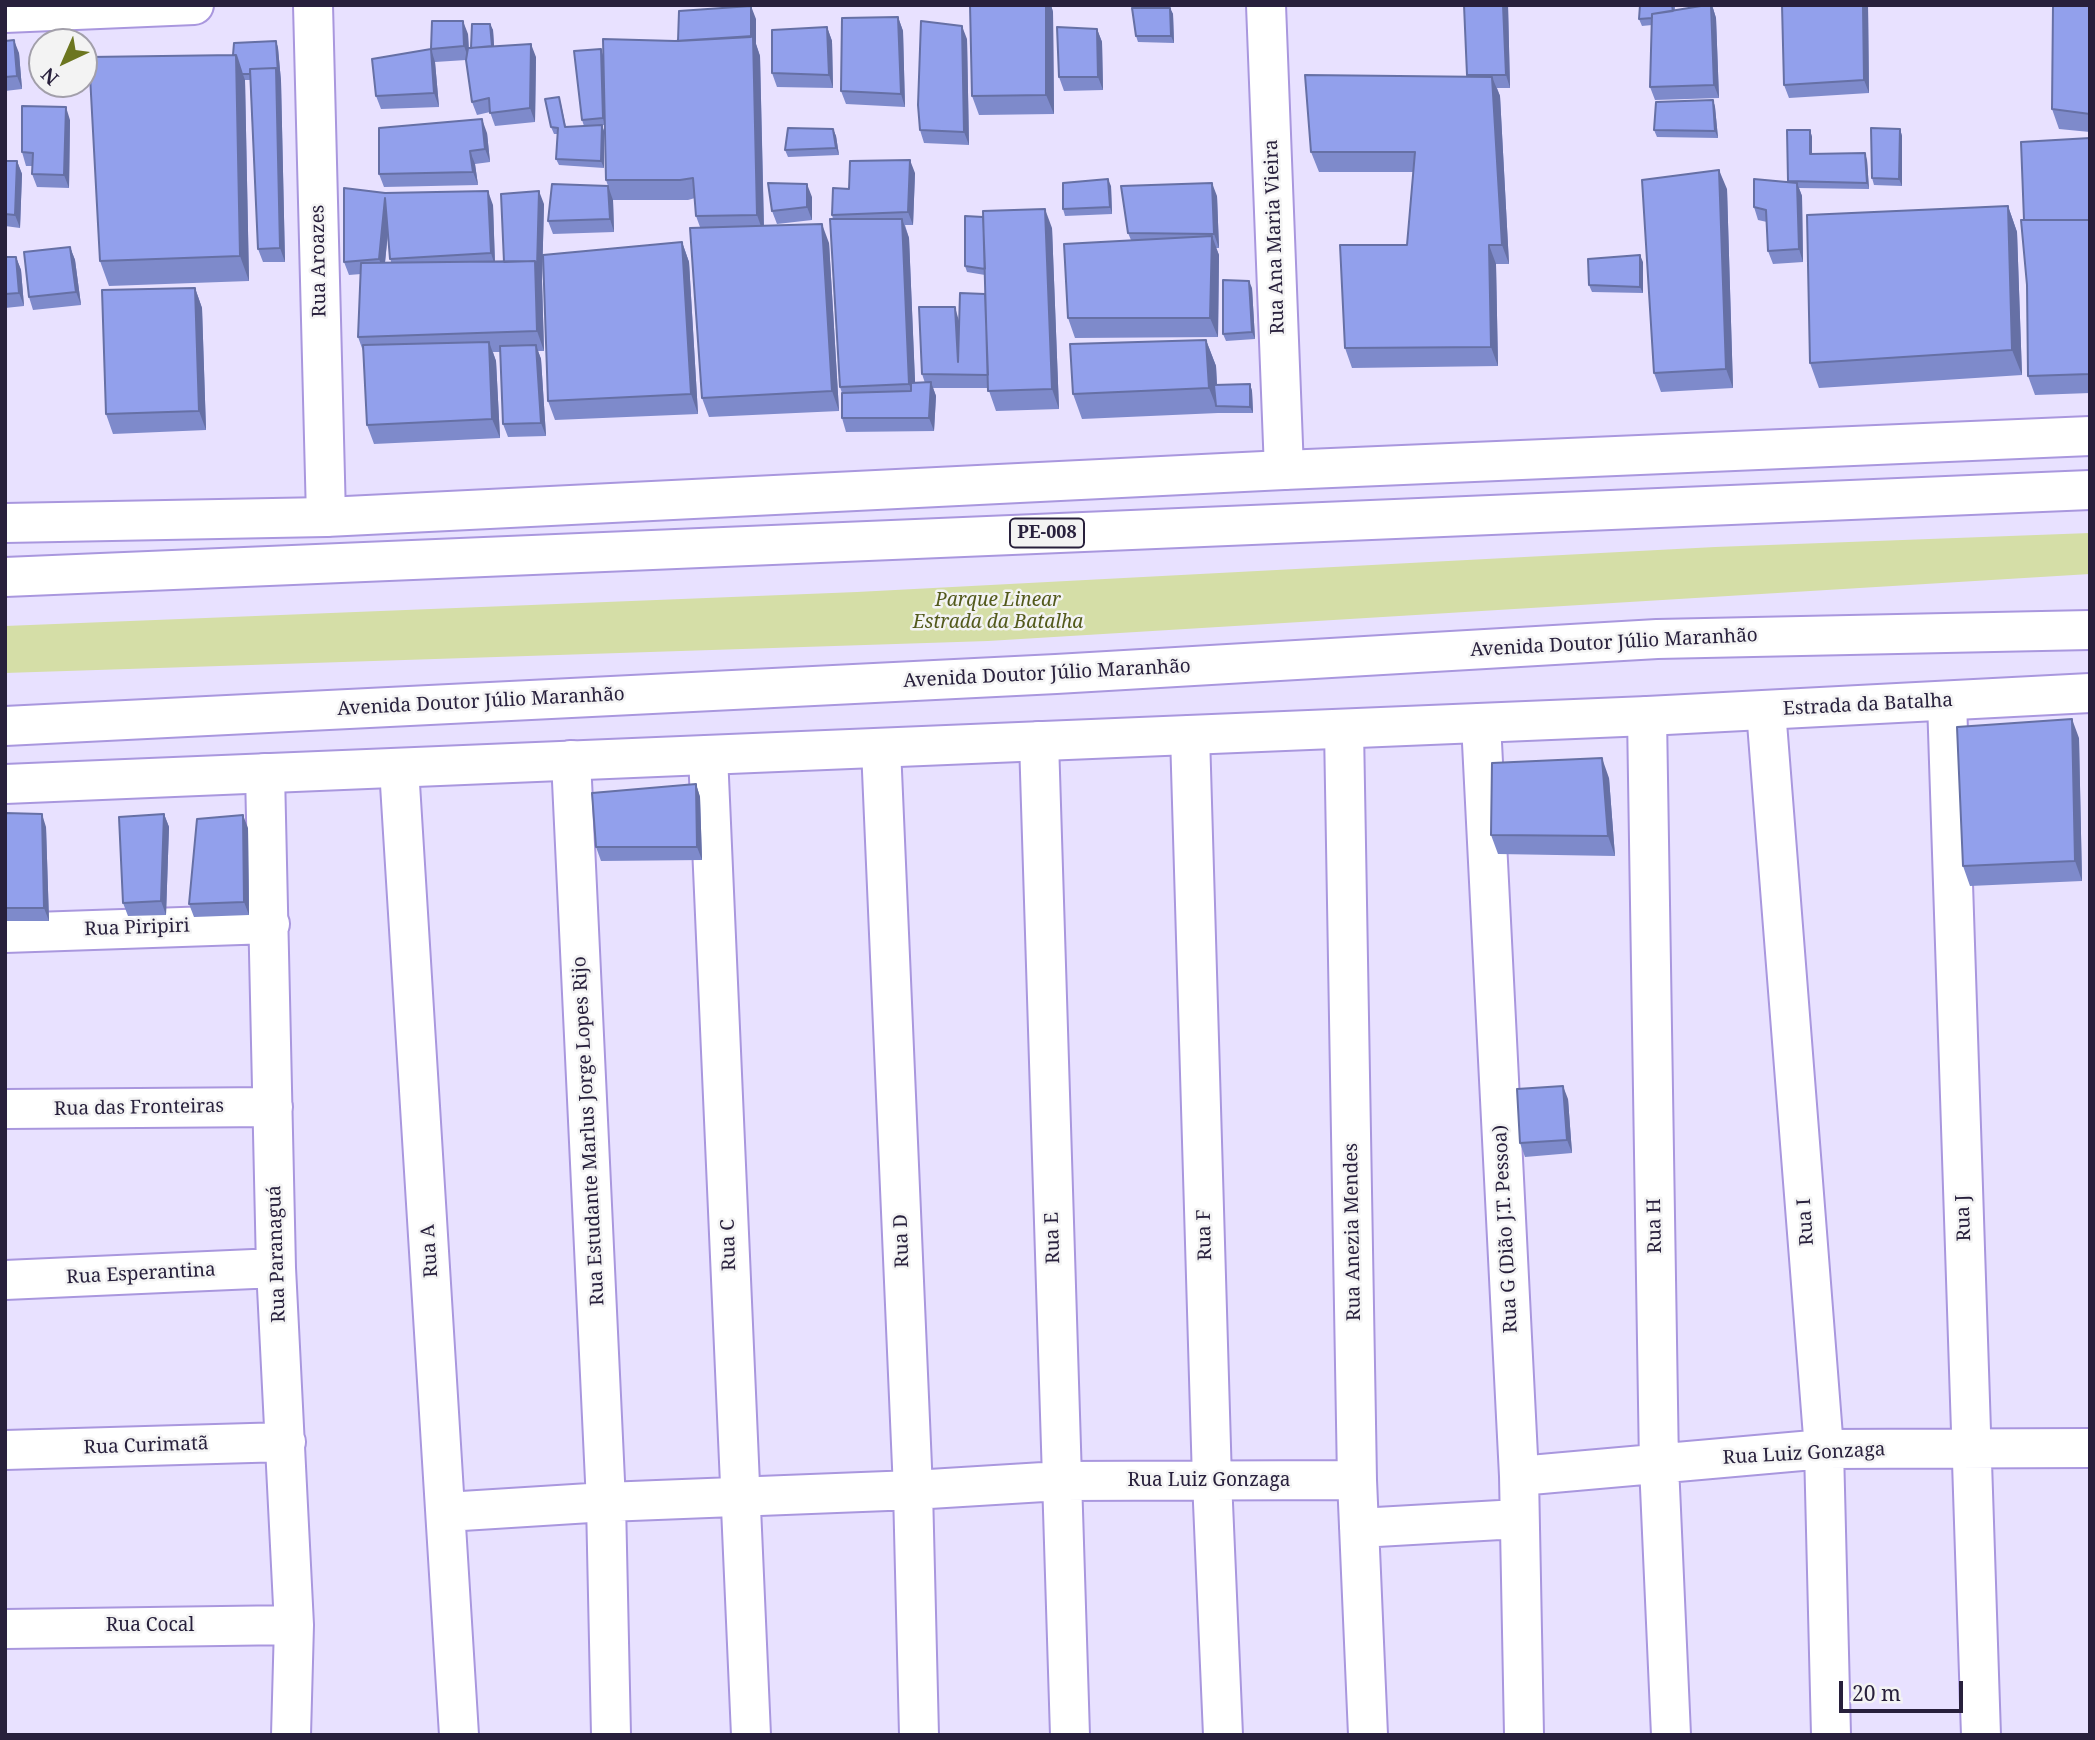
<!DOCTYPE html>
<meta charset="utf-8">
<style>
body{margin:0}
#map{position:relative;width:2095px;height:1740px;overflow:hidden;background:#e8e1ff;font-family:"Noto Serif",serif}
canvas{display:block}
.frame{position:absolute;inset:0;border:7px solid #28203c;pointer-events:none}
.north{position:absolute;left:28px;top:28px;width:70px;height:70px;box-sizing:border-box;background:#f3f3f3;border:2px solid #a29faa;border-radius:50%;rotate:224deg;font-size:19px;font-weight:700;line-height:28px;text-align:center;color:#28203c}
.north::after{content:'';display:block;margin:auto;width:24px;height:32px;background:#6c7620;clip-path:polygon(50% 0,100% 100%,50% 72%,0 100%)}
.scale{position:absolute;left:1839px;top:1681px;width:124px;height:32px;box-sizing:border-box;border:4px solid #28203c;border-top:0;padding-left:9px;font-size:21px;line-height:24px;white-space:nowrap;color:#28203c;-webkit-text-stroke:5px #f3f3f3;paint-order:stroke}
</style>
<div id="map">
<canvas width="2095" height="1740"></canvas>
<div class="frame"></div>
<div class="north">N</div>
<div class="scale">20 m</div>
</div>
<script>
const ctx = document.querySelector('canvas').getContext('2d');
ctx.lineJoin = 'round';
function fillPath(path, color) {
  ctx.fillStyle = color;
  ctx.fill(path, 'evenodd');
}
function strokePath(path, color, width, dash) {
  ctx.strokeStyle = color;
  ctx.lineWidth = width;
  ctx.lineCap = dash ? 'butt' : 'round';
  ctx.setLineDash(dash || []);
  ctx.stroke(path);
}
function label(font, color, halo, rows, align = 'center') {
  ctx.font = font + ' "Noto Serif",serif';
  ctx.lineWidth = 5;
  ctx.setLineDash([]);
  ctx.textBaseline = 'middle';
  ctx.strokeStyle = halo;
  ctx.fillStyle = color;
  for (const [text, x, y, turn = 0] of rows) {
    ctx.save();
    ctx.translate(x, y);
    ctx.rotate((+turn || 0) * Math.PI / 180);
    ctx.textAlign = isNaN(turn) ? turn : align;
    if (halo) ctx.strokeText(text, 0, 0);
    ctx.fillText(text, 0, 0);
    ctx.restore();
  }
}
fillPath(new Path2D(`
 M 2090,533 L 2090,574 L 988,641 L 5,673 L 5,626 L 857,592 L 1715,547 Z`), '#d5dea7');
const minor = new Path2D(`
 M 313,5 L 326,517
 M 1266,5 L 1284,470
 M 5,13 L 194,5
 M 1947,701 L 1981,1735
 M 1766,710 L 1824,1449 L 1831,1735
 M 1647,716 L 1659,1465 L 1671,1735
 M 1481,723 L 1519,1476 L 1524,1735
 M 1344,729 L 1357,1480 L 1368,1735
 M 1190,735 L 1212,1480 L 1223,1735
 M 1039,741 L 1070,1735
 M 881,748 L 913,1490 L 919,1735
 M 708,755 L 751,1735
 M 571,760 L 606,1502 L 611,1735
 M 399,768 L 459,1735
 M 265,773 L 276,1268 L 294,1625 L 291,1735
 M 5,933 L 270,924
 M 5,1109 L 273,1107
 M 5,1280 L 276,1268
 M 5,1450 L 286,1442
 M 1519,1476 L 1824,1449 L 2090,1448
 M 446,1512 L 606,1502 L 913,1490 L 1060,1481 L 1357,1480
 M 1359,1528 L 1518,1519
 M 5,1629 L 294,1625`);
const primary = new Path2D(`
 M 5,523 L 326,517 L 1284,470 L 2090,436
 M 5,784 L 1647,716 L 2090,693`);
const trunk = new Path2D(`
 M 5,577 L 2090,490
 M 5,726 L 1056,674 L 1657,639 L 2090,630`);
strokePath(minor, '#a997de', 42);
strokePath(primary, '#a997de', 42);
strokePath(trunk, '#a997de', 42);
strokePath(minor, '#fff', 38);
strokePath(primary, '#fff', 38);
strokePath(trunk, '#fff', 38);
fillPath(new Path2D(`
 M 970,5 L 1051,5 L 1053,12 L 1054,114 L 979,115 L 972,96 Z
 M 1508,5 L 1510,88 L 1497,88 L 1500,96 L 1509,264 L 1496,264 L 1498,366 L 1352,368 L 1345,348 L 1407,245 L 1413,172 L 1319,172 L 1311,152 L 1467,76 L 1467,75 Z
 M 1675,5 L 1675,10 L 1712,5 L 1716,18 L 1719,98 L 1655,100 L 1650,87 L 1652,25 L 1642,26 L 1639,19 Z
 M 1782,5 L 1868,5 L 1869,93 L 1789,98 L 1784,85 Z
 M 2019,5 L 2090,5 L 2090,132 L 2059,129 L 2052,109 L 2053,6 L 2019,7 Z
 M 1170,8 L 1173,14 L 1174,43 L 1138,42 L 1136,36 Z
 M 898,17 L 903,31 L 905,107 L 846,104 L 841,91 Z
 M 756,19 L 756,44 L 760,56 L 764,225 L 829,243 L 839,411 L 709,417 L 702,398 L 700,227 L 696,216 L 695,198 L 688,200 L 613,200 L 614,232 L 553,234 L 548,221 L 608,186 L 606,180 L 605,125 L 602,125 L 604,131 L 604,168 L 559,165 L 556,159 L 558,134 L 554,134 L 551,127 L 561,104 L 566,127 L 584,126 L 582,120 L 601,49 L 603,56 L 678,41 Z
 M 490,24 L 493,30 L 494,46 L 536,57 L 535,122 L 495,126 L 490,112 L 477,115 L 472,102 L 466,60 L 435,62 L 439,107 L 381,109 L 376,96 L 431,49 L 468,34 L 469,48 L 471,48 Z
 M 827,27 L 832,41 L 833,88 L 777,87 L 772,73 Z
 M 1097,29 L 1102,42 L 1103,90 L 1064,91 L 1059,77 Z
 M 967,39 L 969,145 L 924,143 L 920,130 Z
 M 5,41 L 19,53 L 22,89 L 5,91 Z
 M 276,41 L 278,48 L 281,81 L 285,262 L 263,262 L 258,249 L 250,80 L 245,80 L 249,281 L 109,286 L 100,261 L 233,55 Z
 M 1713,100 L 1715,107 L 1718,138 L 1657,137 L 1654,130 Z
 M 70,120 L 69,188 L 37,187 L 32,174 L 32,166 L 26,166 L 22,152 Z
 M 833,129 L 836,136 L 839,155 L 788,157 L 785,150 Z
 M 1900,129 L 1902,136 L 1902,186 L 1874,185 L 1872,178 Z
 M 1810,130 L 1812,137 L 1812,154 L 1867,160 L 1869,189 L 1799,188 L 1802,196 L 1803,262 L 1773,264 L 1768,251 L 1767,222 L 1758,220 L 1754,207 L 1789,182 L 1788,181 Z
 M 487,133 L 490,162 L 475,164 L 478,185 L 384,187 L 379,174 Z
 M 2090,138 L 2090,393 L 2035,395 L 2028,376 L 2027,285 L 2024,220 Z
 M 5,161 L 17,161 L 22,174 L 20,228 L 5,226 Z
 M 915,173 L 913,225 L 905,225 L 909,238 L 915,383 L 925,383 L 922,374 L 959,320 L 985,294 L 985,275 L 967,272 L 965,266 L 1052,228 L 1059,409 L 996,411 L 988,388 L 933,388 L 936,396 L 934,431 L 846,432 L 842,418 L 842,393 L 840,387 L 833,219 L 832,215 L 849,189 Z
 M 1111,186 L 1112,214 L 1065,216 L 1063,209 Z
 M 1727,189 L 1733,388 L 1661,392 L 1654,373 Z
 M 385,193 L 493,205 L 495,262 L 504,262 L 544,204 L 542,281 L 544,351 L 538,351 L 541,359 L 546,436 L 508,437 L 503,424 L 500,352 L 493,352 L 496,361 L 500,438 L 374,444 L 367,425 L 363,351 L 358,337 L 361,274 L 349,275 L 344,262 ZM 388,232 L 391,263 L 385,263 Z
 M 1217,196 L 1219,248 L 1216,248 L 1219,255 L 1218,337 L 1075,338 L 1068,318 L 1131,240 L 1128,233 Z
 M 812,197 L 812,220 L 777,224 L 772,211 Z
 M 2008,206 L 2017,232 L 2022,375 L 1819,388 L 1810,363 Z
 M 682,242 L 689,262 L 698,414 L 555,420 L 548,401 Z
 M 70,247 L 75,260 L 81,305 L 33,310 L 29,297 Z
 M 5,257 L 16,257 L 21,270 L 24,306 L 5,308 Z
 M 1643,262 L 1643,293 L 1592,292 L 1589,285 Z
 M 195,288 L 202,308 L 206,430 L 113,434 L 106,414 Z
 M 1252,288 L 1255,339 L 1226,341 L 1223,334 Z
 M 1206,340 L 1216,366 L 1217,385 L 1250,384 L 1252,391 L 1253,413 L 1218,413 L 1082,419 L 1073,394 Z
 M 2079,738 L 2082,881 L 1970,886 L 1963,866 Z
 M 1609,778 L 1615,856 L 1498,854 L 1491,835 Z
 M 696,784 L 700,797 L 702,860 L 601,861 L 596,847 Z
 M 5,813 L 46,827 L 49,921 L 5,921 Z
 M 164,814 L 169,827 L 166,915 L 128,916 L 123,903 Z
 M 248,828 L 249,915 L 194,917 L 189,904 Z
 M 1568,1099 L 1572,1153 L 1525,1157 L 1520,1143 Z`), '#7e8acb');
fillPath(new Path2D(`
 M 1046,5 L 1051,5 L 1053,12 L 1054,114 L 1046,95 Z
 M 1503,5 L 1508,5 L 1510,88 L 1506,75 Z
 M 1712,5 L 1716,18 L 1719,98 L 1714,85 Z
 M 1863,5 L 1868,5 L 1869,93 L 1864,80 Z
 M 751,6 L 756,19 L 756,44 L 760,56 L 764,235 L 757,215 L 751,37 Z
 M 1170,8 L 1173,14 L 1174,43 L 1171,36 Z
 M 898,17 L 903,31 L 905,107 L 901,94 Z
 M 463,21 L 468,34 L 469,60 L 464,46 Z
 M 490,24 L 493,30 L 495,60 L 492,53 Z
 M 962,26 L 967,39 L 969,145 L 964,132 Z
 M 827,27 L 832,41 L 833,88 L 829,75 Z
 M 1097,29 L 1102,42 L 1103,90 L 1098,77 Z
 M 14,40 L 19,53 L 22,89 L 17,76 Z
 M 276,41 L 278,48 L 281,81 L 285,262 L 280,248 Z
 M 531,44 L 536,57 L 535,122 L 530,108 Z
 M 431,49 L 435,62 L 439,107 L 434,93 Z
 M 601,49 L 603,56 L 605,125 L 603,118 Z
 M 236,55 L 245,80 L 249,281 L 240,256 Z
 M 1492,77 L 1500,96 L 1509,264 L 1502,245 Z
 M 1713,100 L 1715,107 L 1718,138 L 1715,131 Z
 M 66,107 L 70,120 L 69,188 L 64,175 Z
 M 482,119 L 487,133 L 490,162 L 485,149 Z
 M 602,125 L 604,131 L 604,168 L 601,161 Z
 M 833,129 L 836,136 L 839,155 L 836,148 Z
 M 1900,129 L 1902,136 L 1902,186 L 1899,179 Z
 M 1810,130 L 1812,137 L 1812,161 L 1810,154 Z
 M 470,151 L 475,164 L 478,185 L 473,172 Z
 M 1865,153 L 1867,160 L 1869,189 L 1867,183 Z
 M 910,160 L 915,173 L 913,225 L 908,212 Z
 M 17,161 L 22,174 L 20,228 L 15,215 Z
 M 1719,170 L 1727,189 L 1733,388 L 1726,369 Z
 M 1108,179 L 1111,186 L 1112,214 L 1110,207 Z
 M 1212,183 L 1217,196 L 1219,248 L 1214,234 Z
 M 1797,183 L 1802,196 L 1803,262 L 1799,249 Z
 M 807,184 L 812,197 L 812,220 L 807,207 Z
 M 608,186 L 613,200 L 614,232 L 610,219 Z
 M 488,191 L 493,205 L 495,266 L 491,253 Z
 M 539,191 L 544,204 L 542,281 L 544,351 L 537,331 L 535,261 Z
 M 385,198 L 390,212 L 384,272 L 379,259 Z
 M 2008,206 L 2017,232 L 2022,375 L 2012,350 Z
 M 1045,209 L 1052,228 L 1059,409 L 1052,389 Z
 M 902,219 L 909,238 L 916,404 L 909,384 Z
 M 822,224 L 829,243 L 839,411 L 832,391 Z
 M 1212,236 L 1219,255 L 1218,337 L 1210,318 Z
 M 682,242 L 689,262 L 698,414 L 691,394 Z
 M 1489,245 L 1496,264 L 1498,366 L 1491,347 Z
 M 70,247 L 75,260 L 81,305 L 76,292 Z
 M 1640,255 L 1643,262 L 1643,293 L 1640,287 Z
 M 16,257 L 21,270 L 24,306 L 19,293 Z
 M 1249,281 L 1252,288 L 1255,339 L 1252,332 Z
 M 195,288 L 202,308 L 206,430 L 199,411 Z
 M 955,307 L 959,321 L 958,362 Z
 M 1206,340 L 1216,366 L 1218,406 L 1216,406 L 1209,388 Z
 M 489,342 L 496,361 L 500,438 L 492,419 Z
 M 536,345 L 541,359 L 546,436 L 541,423 Z
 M 931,382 L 936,396 L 934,431 L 929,418 Z
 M 1250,384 L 1252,391 L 1253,413 L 1250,407 Z
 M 2072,719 L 2079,738 L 2082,881 L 2075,861 Z
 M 1602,758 L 1609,778 L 1615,856 L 1608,836 Z
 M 696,784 L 700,797 L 702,860 L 697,847 Z
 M 42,814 L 46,827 L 49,921 L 44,908 Z
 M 164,814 L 169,827 L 166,915 L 161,901 Z
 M 243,815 L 248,828 L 249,915 L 244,902 Z
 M 1563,1086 L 1568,1099 L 1572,1153 L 1567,1140 Z`), '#6670a5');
const building = new Path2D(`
 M 970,5 L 1046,5 L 1046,95 L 972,96 Z
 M 1464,5 L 1503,5 L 1506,75 L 1467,75 Z
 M 1640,5 L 1672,5 L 1673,11 L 1652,14 L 1652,18 L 1639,19 Z
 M 1707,5 L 1711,5 L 1714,85 L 1650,87 L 1652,14 Z
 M 1782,5 L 1863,5 L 1864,80 L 1784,85 Z
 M 2053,5 L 2090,5 L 2090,114 L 2052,109 Z
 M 751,6 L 751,37 L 678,41 L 679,11 Z
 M 1132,8 L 1170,8 L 1171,36 L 1136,36 Z
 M 898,17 L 901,94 L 841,91 L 842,18 Z
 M 432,21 L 463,21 L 464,46 L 431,49 Z
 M 921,21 L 962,26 L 964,132 L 920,130 L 918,105 Z
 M 472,24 L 490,24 L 492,46 L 471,48 Z
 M 827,27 L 829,75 L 772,73 L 772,30 Z
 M 1057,27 L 1097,29 L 1098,77 L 1059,77 Z
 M 753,36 L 757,215 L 696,216 L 693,178 L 680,180 L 606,180 L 603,39 L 675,41 Z
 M 14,40 L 17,76 L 5,77 L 5,41 Z
 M 276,41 L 278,74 L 276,68 L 250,69 L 250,74 L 242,74 L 236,55 L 233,55 L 234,43 Z
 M 531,44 L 530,108 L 490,113 L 489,98 L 472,102 L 466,60 L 468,48 Z
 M 431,49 L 434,93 L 376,96 L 372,59 Z
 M 601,49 L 603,118 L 582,120 L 574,51 Z
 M 236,55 L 240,256 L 100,261 L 89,57 Z
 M 276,68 L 280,248 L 258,249 L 250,69 Z
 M 1305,75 L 1492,77 L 1502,245 L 1489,245 L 1491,347 L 1345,348 L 1340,245 L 1407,245 L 1415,152 L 1311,152 Z
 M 559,97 L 565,127 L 602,125 L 601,161 L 556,159 L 558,128 L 551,127 L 545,99 Z
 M 1713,100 L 1715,131 L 1654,130 L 1656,102 Z
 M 22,106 L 66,107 L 64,175 L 32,174 L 33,153 L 22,152 Z
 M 482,119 L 485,149 L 470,151 L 473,172 L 379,174 L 379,128 Z
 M 788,128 L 833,129 L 836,148 L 785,150 Z
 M 1871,128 L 1900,129 L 1899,179 L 1872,178 Z
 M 1787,130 L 1810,130 L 1810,154 L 1865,153 L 1867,183 L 1788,181 Z
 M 2090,138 L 2090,220 L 2024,220 L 2021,142 Z
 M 910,160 L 908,212 L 832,215 L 833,188 L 849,189 L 850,161 Z
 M 5,161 L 17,161 L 15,215 L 5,214 Z
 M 1719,170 L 1726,369 L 1654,373 L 1642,180 Z
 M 1108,179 L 1110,207 L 1063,209 L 1063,183 Z
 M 1754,179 L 1797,183 L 1799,249 L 1768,251 L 1766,210 L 1754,207 Z
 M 768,183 L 807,184 L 807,207 L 772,211 Z
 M 1212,183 L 1214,234 L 1128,233 L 1121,186 Z
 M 552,184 L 608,186 L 610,219 L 548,221 Z
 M 344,188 L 385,193 L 488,191 L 491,253 L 390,259 L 385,198 L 379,259 L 344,262 Z
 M 539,191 L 537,268 L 535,261 L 504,262 L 501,194 Z
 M 2008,206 L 2012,350 L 1810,363 L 1807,215 Z
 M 1045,209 L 1052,389 L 988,391 L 983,211 Z
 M 965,216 L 983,217 L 985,269 L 965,266 Z
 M 830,219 L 902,219 L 909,384 L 840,387 Z
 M 2021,220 L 2090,220 L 2090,374 L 2028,376 L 2027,285 Z
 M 822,224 L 832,391 L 702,398 L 690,228 Z
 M 1212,236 L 1210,318 L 1068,318 L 1064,244 Z
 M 682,242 L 691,394 L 548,401 L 543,255 Z
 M 70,247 L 76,292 L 29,297 L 24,252 Z
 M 1640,255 L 1640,287 L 1589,285 L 1588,259 Z
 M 5,257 L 16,257 L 19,293 L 5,294 Z
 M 535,261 L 537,331 L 358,337 L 361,263 Z
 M 1223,280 L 1249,281 L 1252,332 L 1223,334 Z
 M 195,288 L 199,411 L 106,414 L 102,290 Z
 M 960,293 L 985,294 L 988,375 L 922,374 L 919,307 L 955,307 L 958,362 Z
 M 1206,340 L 1209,388 L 1073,394 L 1070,344 Z
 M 489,342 L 492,419 L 367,425 L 363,345 Z
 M 536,345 L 541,423 L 503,424 L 500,346 Z
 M 931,382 L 929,418 L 842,418 L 842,393 L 911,391 L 911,383 Z
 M 1250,384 L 1250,407 L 1216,406 L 1214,385 Z
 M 2072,719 L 2075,861 L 1963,866 L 1957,727 Z
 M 1602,758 L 1608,836 L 1491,835 L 1492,763 Z
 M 696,784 L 697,847 L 596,847 L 592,793 Z
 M 5,813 L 42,814 L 44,908 L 5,908 Z
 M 164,814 L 161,901 L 123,903 L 119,817 Z
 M 243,815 L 244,902 L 189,904 L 197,819 Z
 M 1563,1086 L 1567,1140 L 1520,1143 L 1517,1089 Z`);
fillPath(building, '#92a0ec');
strokePath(building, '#6670a5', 2);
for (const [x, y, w] of [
 [1047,533,74]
]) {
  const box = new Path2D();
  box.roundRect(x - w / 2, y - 14.5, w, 29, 5);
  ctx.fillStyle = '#f3f3f3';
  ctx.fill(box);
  strokePath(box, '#28203c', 2);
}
label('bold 18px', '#28203c', null, [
 ["PE-008",1047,533]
]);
label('19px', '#28203c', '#f3f3f3', [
 ["Rua Ana Maria Vieira",1275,237,-92],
 ["Rua Aroazes",319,261,-91],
 ["Avenida Doutor Júlio Maranhão",1614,643,-3],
 ["Avenida Doutor Júlio Maranhão",1047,674,-3],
 ["Avenida Doutor Júlio Maranhão",481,702,-3],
 ["Estrada da Batalha",1868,705,-3],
 ["Rua Piripiri",137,928,-2],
 ["Rua das Fronteiras",139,1108,-1],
 ["Rua Estudante Marlus Jorge Lopes Rijo",589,1131,-93],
 ["Rua J",1964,1218,-92],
 ["Rua I",1806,1222,-94],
 ["Rua H",1655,1226,-91],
 ["Rua G (Dião J.T. Pessoa)",1506,1229,-93],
 ["Rua Anezia Mendes",1353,1232,-91],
 ["Rua F",1205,1235,-92],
 ["Rua E",1053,1238,-92],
 ["Rua D",902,1241,-92],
 ["Rua C",729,1245,-92],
 ["Rua A",430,1251,-94],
 ["Rua Paranaguá",277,1254,-92],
 ["Rua Esperantina",141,1274,-3],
 ["Rua Curimatã",146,1446,-2],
 ["Rua Luiz Gonzaga",1804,1454,-3],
 ["Rua Luiz Gonzaga",1209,1481],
 ["Rua Cocal",150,1626]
]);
label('italic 19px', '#52591b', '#f3f3f3', [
 ["Parque Linear",998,601],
 ["Estrada da Batalha",998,623]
]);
</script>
